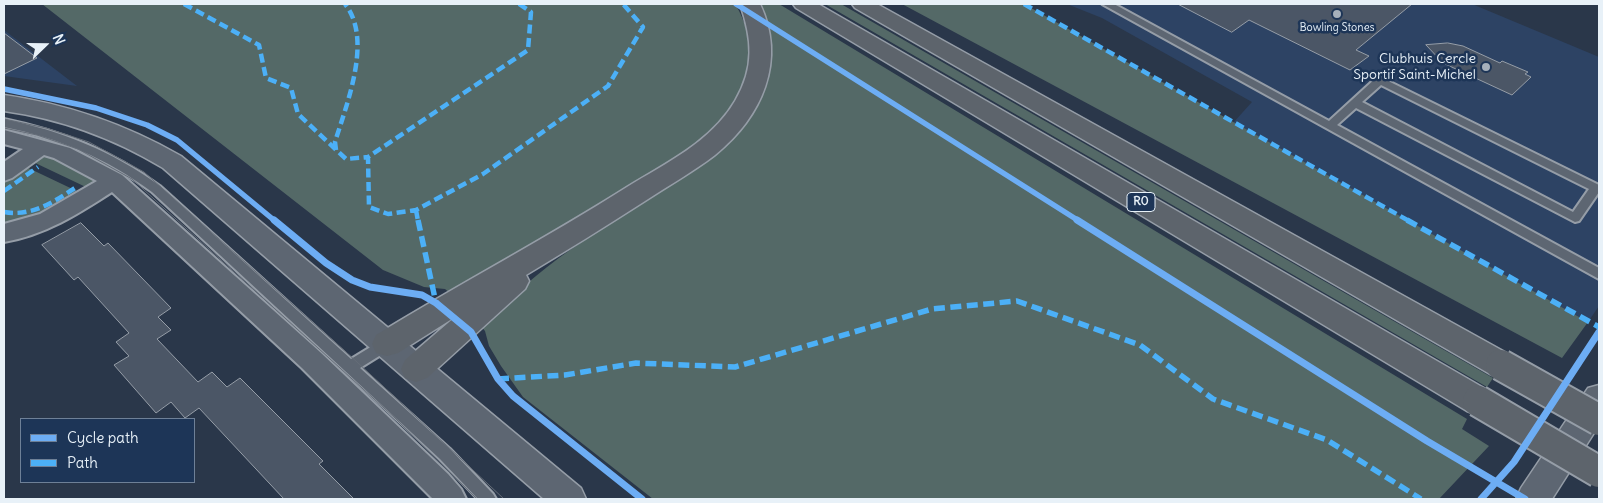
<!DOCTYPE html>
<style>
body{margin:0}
#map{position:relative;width:1603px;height:503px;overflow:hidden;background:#2a374a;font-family:Delius,sans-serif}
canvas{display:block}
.frame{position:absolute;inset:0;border:5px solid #e8f1f8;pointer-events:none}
.legend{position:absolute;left:20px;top:418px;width:175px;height:65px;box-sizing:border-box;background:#1d3557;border:1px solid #6e8097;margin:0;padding:6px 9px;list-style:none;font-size:15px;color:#e8f1f8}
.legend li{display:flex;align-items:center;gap:10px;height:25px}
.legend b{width:25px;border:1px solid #6e8097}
.north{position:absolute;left:20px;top:20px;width:50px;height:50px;-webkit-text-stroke:4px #1d3557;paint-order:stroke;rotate:68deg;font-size:14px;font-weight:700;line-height:20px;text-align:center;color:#e8f1f8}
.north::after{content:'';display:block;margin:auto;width:18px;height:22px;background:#e8f1f8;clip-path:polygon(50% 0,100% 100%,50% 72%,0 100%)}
</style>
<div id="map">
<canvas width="1603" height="503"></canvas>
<div class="frame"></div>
<ul class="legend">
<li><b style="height:6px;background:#6dadf4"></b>Cycle path</li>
<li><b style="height:6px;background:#4cb0f7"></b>Path</li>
</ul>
<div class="north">N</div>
</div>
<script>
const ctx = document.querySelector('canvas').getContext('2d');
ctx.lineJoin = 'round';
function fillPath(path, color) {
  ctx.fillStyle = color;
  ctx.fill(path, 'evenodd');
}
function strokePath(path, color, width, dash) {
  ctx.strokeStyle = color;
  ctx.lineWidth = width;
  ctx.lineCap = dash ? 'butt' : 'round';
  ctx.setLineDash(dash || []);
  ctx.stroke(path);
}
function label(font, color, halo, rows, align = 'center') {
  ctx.font = font + ' Delius,sans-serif';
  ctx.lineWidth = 5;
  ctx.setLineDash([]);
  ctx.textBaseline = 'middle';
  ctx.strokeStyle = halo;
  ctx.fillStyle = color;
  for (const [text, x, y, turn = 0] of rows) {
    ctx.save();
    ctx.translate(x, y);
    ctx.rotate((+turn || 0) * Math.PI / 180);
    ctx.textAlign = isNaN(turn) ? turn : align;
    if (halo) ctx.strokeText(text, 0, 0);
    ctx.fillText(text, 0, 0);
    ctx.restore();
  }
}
fillPath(new Path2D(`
 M 1067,4 L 1472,4 L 1599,57 L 1599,306 L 1588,322 L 1233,123 L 1252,102 L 1102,18 Z
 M 4,30 L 77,86 L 4,76 Z`), '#2d4364');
fillPath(new Path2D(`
 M 42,4 L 735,4 C 758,40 751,81 725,114 C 716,126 703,136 692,147 L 451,294 L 445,289 L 424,287 L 383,270 Z
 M 757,4 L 779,4 L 1467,419 L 1462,429 L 1489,446 L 1439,499 L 653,499 L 523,397 L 501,366 L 489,346 L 485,331 L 479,324 C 509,300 538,272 570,250 C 596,232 623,215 649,198 C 675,182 703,167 725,146 C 766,108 787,55 757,4 Z
 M 825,4 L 841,4 L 1493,378 L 1487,387 Z
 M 902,4 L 1024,4 L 1588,322 L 1562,358 Z
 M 49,154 L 97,181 L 90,189 L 29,160 L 40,155 Z
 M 22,165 L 83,194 L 14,227 L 4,228 L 4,177 Z`), '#546967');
const building = new Path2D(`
 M 1178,4 L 1412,4 L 1356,50 L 1369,56 L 1350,70 L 1249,20 L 1232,32 Z
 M 4,33 L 37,58 L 4,74 Z
 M 1448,43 L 1463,46 L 1500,63 L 1502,61 L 1528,72 L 1525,74 L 1531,77 L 1512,95 L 1443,63 L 1426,45 Z
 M 81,223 L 104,246 L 108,243 L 171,308 L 158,317 L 171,330 L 157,339 L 198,382 L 212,372 L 227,387 L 240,378 L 323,461 L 319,464 L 354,499 L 284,499 L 199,408 L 185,418 L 171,402 L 156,413 L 114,365 L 129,356 L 116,342 L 129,333 L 78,277 L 74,280 L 42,245 Z`);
fillPath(building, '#4b5666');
strokePath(building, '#959da7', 1);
const lane = new Path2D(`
 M 1102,4 L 1114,4 L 1329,121 L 1376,78 L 1380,77 L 1599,185 L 1599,192 L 1579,221 L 1575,222 L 1356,108 L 1337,125 L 1599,268 L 1599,279 ZM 1381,85 L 1589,189 L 1573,212 L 1362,102 Z
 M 4,119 C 62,131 112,151 160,186 L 351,359 L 382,340 L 387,338 L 392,340 L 394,344 L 392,348 L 360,368 L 450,449 L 493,494 L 496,499 L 478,499 L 440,459 L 152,192 C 106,158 59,138 4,127 Z`);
const street = new Path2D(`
 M 4,130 L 70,148 L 122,175 L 320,352 L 448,474 L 461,489 L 466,499 L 433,499 L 302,368 L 112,192 C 78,214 45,235 4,242 L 4,224 L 40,214 L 97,181 L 54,158 L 44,155 L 12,178 L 4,181 L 4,162 L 23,149 L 4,144 Z`);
const secondary = new Path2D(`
 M 4,95 C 67,104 125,124 181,156 L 581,488 L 586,499 L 544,499 L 163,168 C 113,138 62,119 4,111 Z
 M 1599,385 L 1599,425 L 1552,499 L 1516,499 L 1521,488 L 1588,388 Z`);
const highway = new Path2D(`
 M 740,4 L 760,4 C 787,61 762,117 715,155 C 693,172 669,185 645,201 C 606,226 566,251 526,275 L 529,281 L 525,289 L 427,378 L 416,382 L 405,378 L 401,369 L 405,360 L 455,317 L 398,353 L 387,356 L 376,353 L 372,344 L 376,335 C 459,284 545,239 627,187 C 666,163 711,142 735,101 C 755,67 752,39 740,4 Z
 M 793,4 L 818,4 L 1489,391 L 1494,401 L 1489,411 L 1478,415 L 1467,411 L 796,8 Z
 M 852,4 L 877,4 L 1512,356 L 1516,365 L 1512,374 L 1501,378 L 1490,374 L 855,8 Z`);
strokePath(lane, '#959da7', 4);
strokePath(street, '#959da7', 4);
strokePath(secondary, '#959da7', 3);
strokePath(highway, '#959da7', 3);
fillPath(lane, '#5d6672');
fillPath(street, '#5d6672');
fillPath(secondary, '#5d6672');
fillPath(highway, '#5d646c');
strokePath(new Path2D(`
 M 4,119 L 46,128 L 89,142 L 144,172 L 357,362 L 504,499
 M 4,128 L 37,135 L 78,149 L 132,179 L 395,418 L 477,499`), '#656d78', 1);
const highwayBridge = new Path2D(`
 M 1501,365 L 1599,420
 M 1478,401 L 1599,472`);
strokePath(highwayBridge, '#959da7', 34, []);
strokePath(highwayBridge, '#5d646c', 30);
strokePath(new Path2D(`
 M 184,4 L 259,45 L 266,78 L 291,88 L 298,114 L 346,159 L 368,157
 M 519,4 L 531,12 L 528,50 L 368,157 L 369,207 L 388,214 L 416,210 L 483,174 L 608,86 L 643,27 L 623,4
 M 1024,4 L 1409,221
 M 336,150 L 335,142 C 347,103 373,39 345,4
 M 4,191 L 38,167
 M 416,210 L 418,221
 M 4,212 C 33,217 55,201 78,186`), '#4cb0f7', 4.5, [9, 4.5]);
strokePath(new Path2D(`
 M 418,220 L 436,303
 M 1407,220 L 1599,327
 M 498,379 L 565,375 L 636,363 L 735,367 L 932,309 L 1017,301 L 1140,345 L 1213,399 L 1327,440 L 1421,499`), '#4cb0f7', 5.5, [11, 5.5]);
strokePath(new Path2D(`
 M 736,4 L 1079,221
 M 4,89 L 96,108 L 147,125 L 177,140 L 275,221`), '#6dadf4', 5.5);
strokePath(new Path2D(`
 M 274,220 L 326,263 L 352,280 L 370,287 L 422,295 L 436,303 L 471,332 L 498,379 L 513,396 L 642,499
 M 1077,220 L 1427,441 L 1525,499
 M 1481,499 L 1514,462 L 1599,332`), '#6dadf4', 7);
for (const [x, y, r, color] of [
 [1337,14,5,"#a6b0bb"],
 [1486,67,5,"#a6b0bb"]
]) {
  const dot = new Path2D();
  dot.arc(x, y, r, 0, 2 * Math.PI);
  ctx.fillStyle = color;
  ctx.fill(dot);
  strokePath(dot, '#1d3557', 2);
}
label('11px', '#e8f1f8', '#1d3557', [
 ["Bowling Stones",1337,28]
]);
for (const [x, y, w] of [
 [1141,202,28]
]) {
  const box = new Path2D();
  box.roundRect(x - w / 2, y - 9.5, w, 19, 4);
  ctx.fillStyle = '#1d3557';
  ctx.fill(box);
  strokePath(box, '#e8f1f8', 1);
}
label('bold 12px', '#e8f1f8', null, [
 ["R0",1141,202]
]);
label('14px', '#e8f1f8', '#1d3557', [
 ["Clubhuis Cercle",1476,59],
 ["Sportif Saint-Michel",1476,75]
], 'right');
</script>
